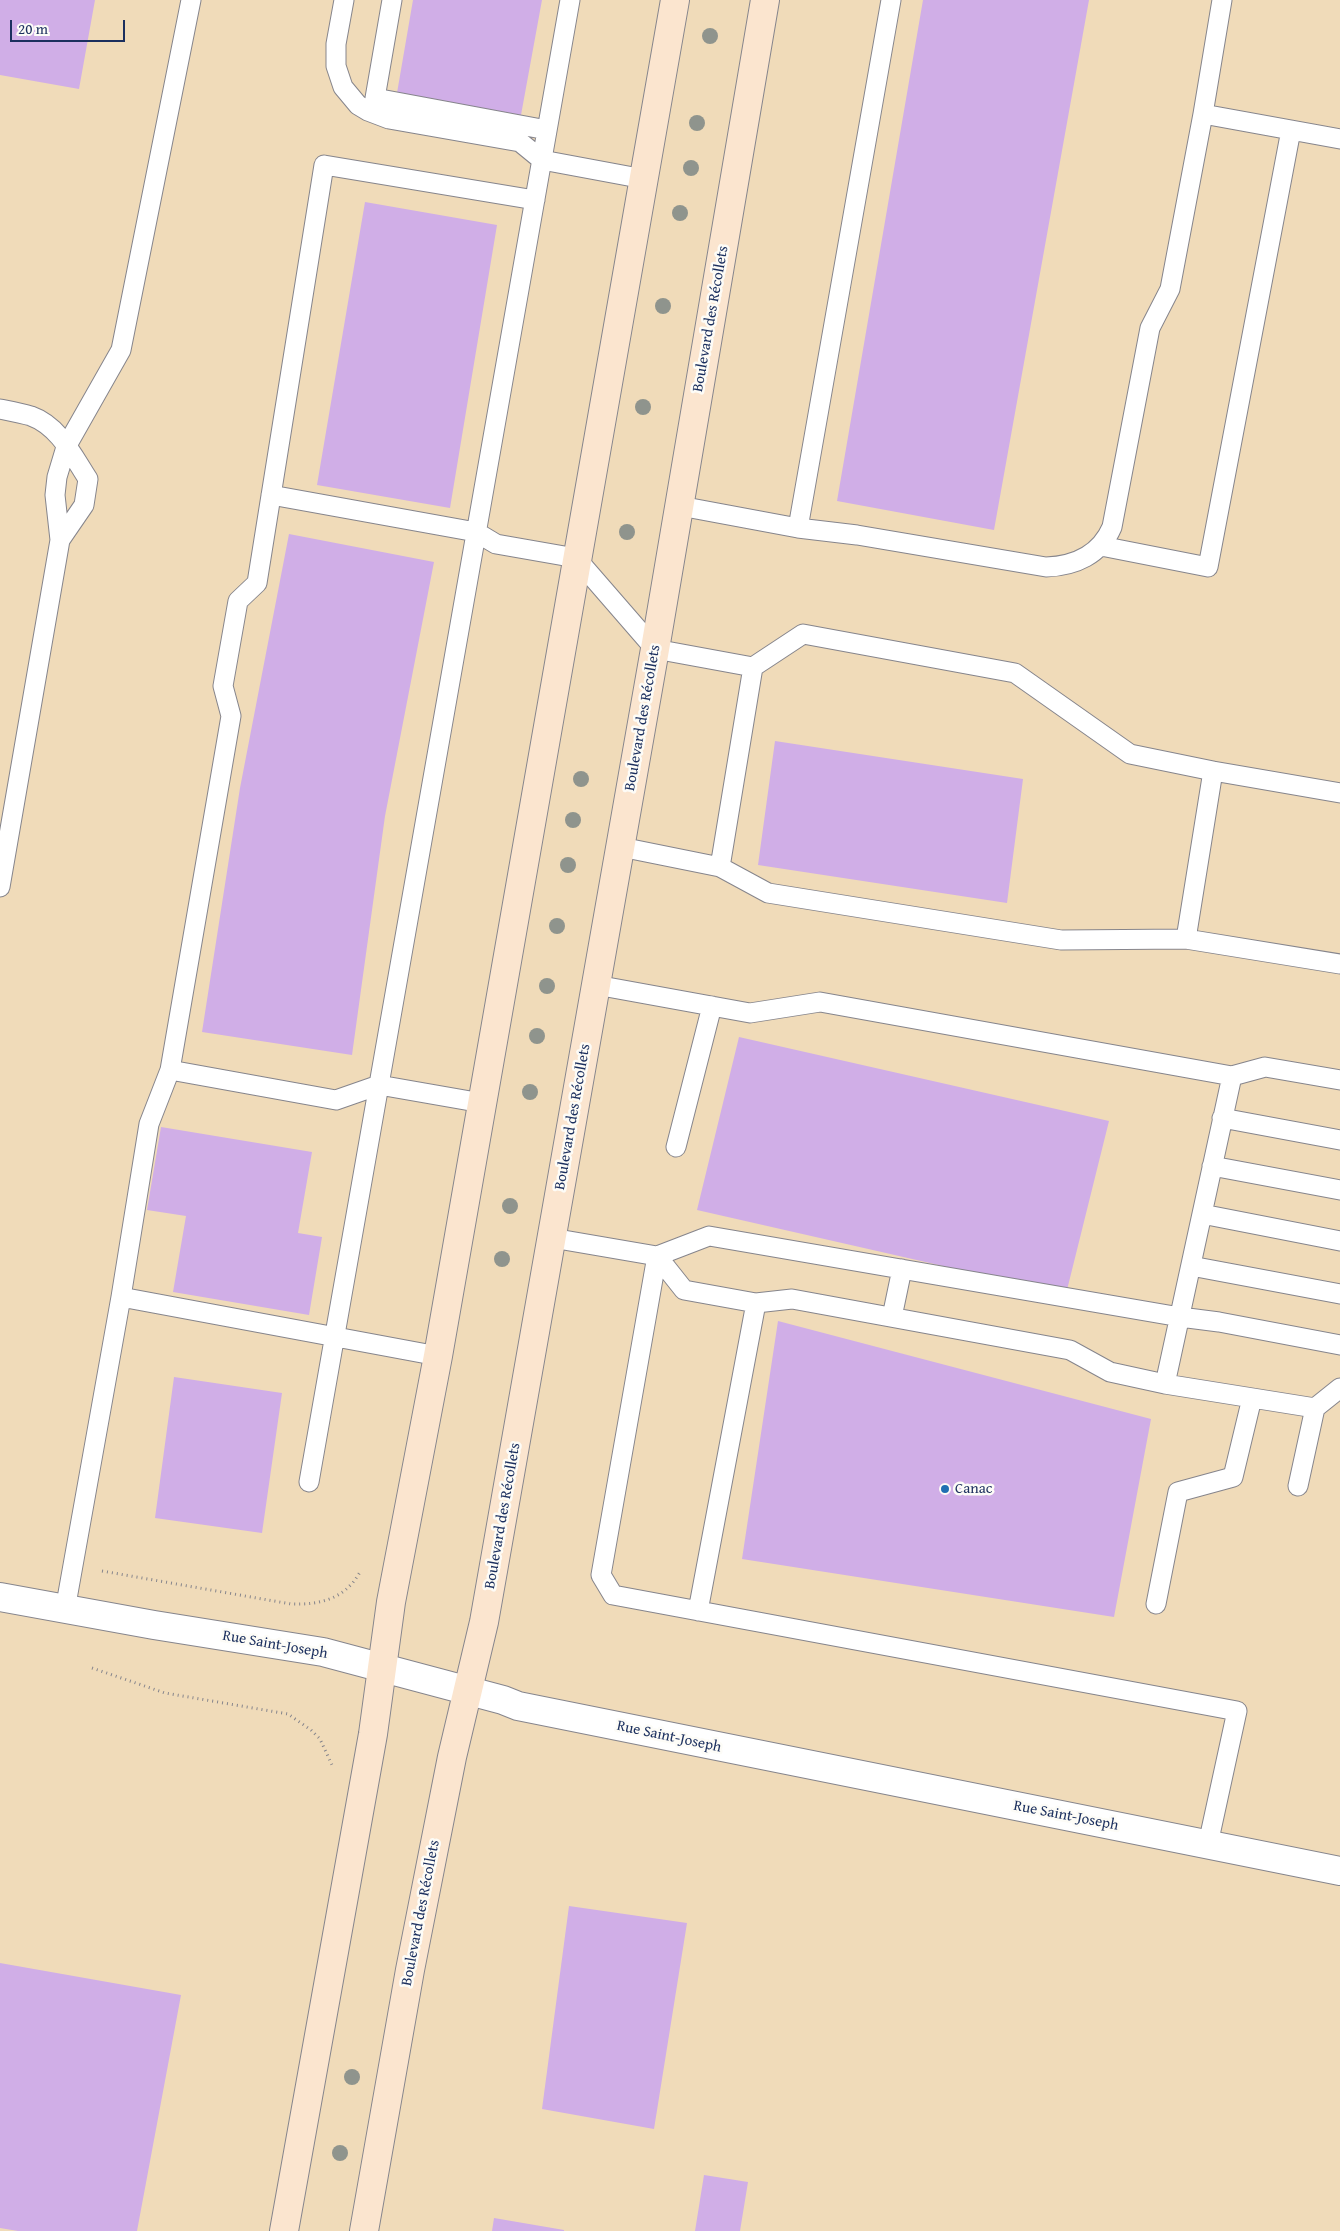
<!DOCTYPE html>
<meta charset="utf-8">
<style>
body{margin:0}
#map{position:relative;width:1340px;height:2231px;overflow:hidden;background:#f0dbb9;font-family:"Gentium Book Plus",serif}
canvas{display:block}
.scale{position:absolute;left:10px;top:20px;width:115px;height:22px;box-sizing:border-box;border:2px solid #1b2f5e;border-top:0;padding-left:6px;font-size:15px;line-height:18px;white-space:nowrap;color:#1b2f5e;-webkit-text-stroke:4px #fdfcf7;paint-order:stroke}
</style>
<div id="map">
<canvas width="1340" height="2231"></canvas>
<div class="scale">20 m</div>
</div>
<script>
const ctx = document.querySelector('canvas').getContext('2d');
ctx.lineJoin = 'round';
function fillPath(path, color) {
  ctx.fillStyle = color;
  ctx.fill(path, 'evenodd');
}
function strokePath(path, color, width, dash) {
  ctx.strokeStyle = color;
  ctx.lineWidth = width;
  ctx.lineCap = dash ? 'butt' : 'round';
  ctx.setLineDash(dash || []);
  ctx.stroke(path);
}
function label(font, color, halo, rows, align = 'center') {
  ctx.font = font + ' "Gentium Book Plus",serif';
  ctx.lineWidth = 5;
  ctx.setLineDash([]);
  ctx.textBaseline = 'middle';
  ctx.strokeStyle = halo;
  ctx.fillStyle = color;
  for (const [text, x, y, turn = 0] of rows) {
    ctx.save();
    ctx.translate(x, y);
    ctx.rotate((+turn || 0) * Math.PI / 180);
    ctx.textAlign = isNaN(turn) ? turn : align;
    if (halo) ctx.strokeText(text, 0, 0);
    ctx.fillText(text, 0, 0);
    ctx.restore();
  }
}
fillPath(new Path2D(`
 M 0,0 L 95,0 L 79,89 L 0,75 Z
 M 413,0 L 542,0 L 521,115 L 397,93 Z
 M 923,0 L 1089,0 L 994,530 L 837,501 Z
 M 365,202 L 497,225 L 450,508 L 317,485 Z
 M 289,534 L 434,562 L 385,816 L 352,1055 L 202,1032 L 240,788 Z
 M 775,741 L 1023,779 L 1007,903 L 758,865 Z
 M 739,1037 L 1109,1121 L 1066,1294 L 697,1210 Z
 M 161,1127 L 312,1152 L 298,1233 L 322,1237 L 309,1315 L 173,1292 L 186,1216 L 147,1210 Z
 M 778,1321 L 1151,1419 L 1114,1617 L 742,1559 Z
 M 174,1377 L 282,1393 L 262,1533 L 155,1518 Z
 M 569,1906 L 687,1923 L 654,2129 L 542,2109 Z
 M 0,1963 L 181,1995 L 137,2231 L 18,2231 L 0,2228 Z
 M 704,2175 L 748,2182 L 740,2231 L 695,2231 Z
 M 494,2218 L 564,2230 L 564,2231 L 492,2231 Z`), '#d0aee7');
const lane = new Path2D(`
 M 344,0 L 336,44 L 336,66 L 343,87 L 358,105 L 368,111 L 389,119 L 520,142 L 542,160 L 644,179
 M 392,0 L 375,98 L 547,130
 M 1203,114 L 1340,139
 M 0,409 C 10,411 21,413 31,416 C 59,426 73,456 88,479 L 84,505 L 60,540 L 55,495 L 57,477 L 66,447 L 121,350 L 191,0
 M 271,495 L 476,532 L 496,544 L 576,558 L 655,649 L 753,667 L 720,867 L 621,847
 M 680,506 L 798,528 L 891,0
 M 798,528 L 857,535 L 1046,567 C 1075,566 1100,555 1112,527 L 1150,328 L 1170,289 L 1203,114 L 1222,0
 M 1101,546 L 1208,567 L 1291,130
 M 1213,771 L 1340,793
 M 720,867 L 768,893 L 1061,940 L 1186,939 L 1213,771 L 1130,754 L 1015,673 L 803,634 L 753,667
 M 0,887 L 60,540
 M 1186,939 L 1340,964
 M 596,985 L 750,1013 L 820,1002 L 1232,1076 L 1165,1384
 M 1232,1076 L 1265,1067 L 1340,1080
 M 482,1103 L 379,1085 L 336,1100 L 170,1070 L 231,716 L 223,686 L 238,601 L 257,583 L 324,165 L 535,200
 M 1222,1118 L 1340,1140
 M 676,1147 L 712,1006
 M 1212,1166 L 1340,1190
 M 1202,1214 L 1340,1241
 M 552,1238 L 657,1256 L 601,1575 L 613,1595 L 1237,1711 L 1208,1844
 M 1191,1266 L 1340,1294
 M 121,1297 L 438,1356
 M 756,1303 L 792,1299 L 1070,1350 L 1110,1372 L 1165,1384 L 1315,1408 L 1340,1388
 M 892,1317 L 902,1269
 M 309,1482 L 570,0
 M 1298,1486 L 1315,1408
 M 1156,1604 L 1178,1492 L 1233,1477 L 1252,1398
 M 65,1610 L 121,1297 L 149,1124 L 170,1070
 M 698,1611 L 756,1303 L 684,1290 L 657,1256 L 709,1236 L 1180,1317 L 1219,1322 L 1340,1345`);
const street = new Path2D(`
 M 0,1597 L 154,1625 L 323,1652 L 503,1700 L 518,1706 L 1340,1871`);
const secondary = new Path2D(`
 M 284,2231 L 373,1734 L 391,1602 L 438,1356 L 675,0
 M 364,2231 L 410,1970 L 452,1757 L 484,1622 L 655,649 L 765,0`);
strokePath(lane, '#86858c', 21);
strokePath(street, '#86858c', 30);
strokePath(secondary, '#86858c', 30);
strokePath(new Path2D(`
 M 102,1571 L 291,1604 C 320,1605 345,1599 360,1572
 M 92,1668 L 165,1693 L 288,1714 L 311,1730 L 320,1739 L 332,1765`), '#86858c', 3, [1, 4]);
strokePath(lane, '#fff', 19);
strokePath(street, '#fff', 28);
strokePath(secondary, '#fbe5cf', 28);
ctx.fillStyle = '#8f948d';
for (const [x, y] of [
 [710,36],
 [697,123],
 [691,168],
 [680,213],
 [663,306],
 [643,407],
 [627,532],
 [581,779],
 [573,820],
 [568,865],
 [557,926],
 [547,986],
 [537,1036],
 [530,1092],
 [510,1206],
 [502,1259],
 [352,2077],
 [340,2153]
]) {
  ctx.beginPath();
  ctx.arc(x, y, 8, 0, 2 * Math.PI);
  ctx.fill();
}
for (const [x, y, r, color] of [
 [945,1489,5,"#1f6fb2"]
]) {
  const dot = new Path2D();
  dot.arc(x, y, r, 0, 2 * Math.PI);
  ctx.fillStyle = color;
  ctx.fill(dot);
  strokePath(dot, '#fdfcf7', 2);
}
label('15px', '#1b2f5e', '#fdfcf7', [
 ["Boulevard des Récollets",711,319,-80],
 ["Boulevard des Récollets",643,718,-80],
 ["Boulevard des Récollets",573,1117,-80],
 ["Boulevard des Récollets",503,1516,-80],
 ["Rue Saint-Joseph",275,1645,10],
 ["Rue Saint-Joseph",669,1737,12],
 ["Rue Saint-Joseph",1066,1816,11],
 ["Boulevard des Récollets",421,1913,-79]
]);
label('15px', '#1b2f5e', '#fdfcf7', [
 ["Canac",955,1489]
], 'left');
</script>
